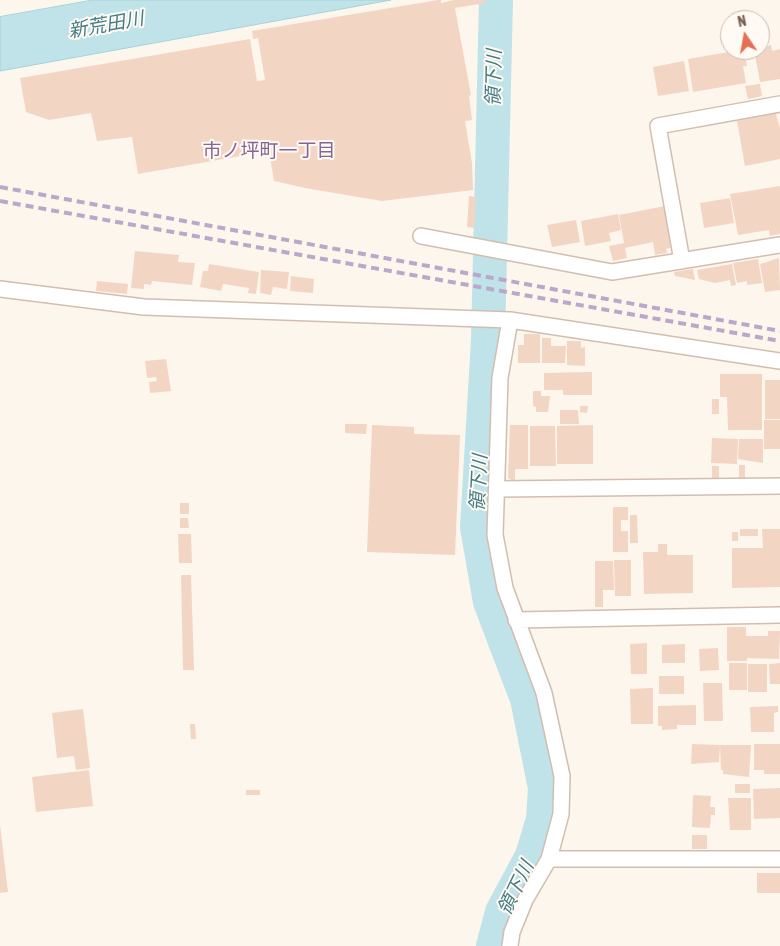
<!DOCTYPE html>
<meta charset="utf-8">
<style>
body{margin:0}
#map{position:relative;width:780px;height:946px;overflow:hidden;background:#fdf6ec;font-family:"Asap Condensed",sans-serif}
canvas{display:block}
.north{position:absolute;left:720px;top:10px;width:50px;height:50px;box-sizing:border-box;background:#fffaf3;border:1px solid #cabbb1;border-radius:50%;rotate:348deg;font-size:14px;font-weight:700;line-height:20px;text-align:center;color:#7a5c4d}
.north::after{content:'';display:block;margin:auto;width:18px;height:22px;background:#e76f51;clip-path:polygon(50% 0,100% 100%,50% 72%,0 100%)}
</style>
<div id="map">
<canvas width="780" height="946"></canvas>
<div class="north">N</div>
</div>
<script>
const ctx = document.querySelector('canvas').getContext('2d');
ctx.lineJoin = 'round';
function fillPath(path, color) {
  ctx.fillStyle = color;
  ctx.fill(path, 'evenodd');
}
function strokePath(path, color, width, dash) {
  ctx.strokeStyle = color;
  ctx.lineWidth = width;
  ctx.lineCap = dash ? 'butt' : 'round';
  ctx.setLineDash(dash || []);
  ctx.stroke(path);
}
function label(font, color, halo, rows, align = 'center') {
  ctx.font = font + ' "Asap Condensed","Noto Sans JP",sans-serif';
  ctx.lineWidth = 4;
  ctx.setLineDash([]);
  ctx.textBaseline = 'middle';
  ctx.strokeStyle = halo;
  ctx.fillStyle = color;
  for (const [text, x, y, turn = 0] of rows) {
    ctx.save();
    ctx.translate(x, y);
    ctx.rotate((+turn || 0) * Math.PI / 180);
    ctx.textAlign = isNaN(turn) ? turn : align;
    if (halo) ctx.strokeText(text, 0, 0);
    ctx.fillText(text, 0, 0);
    ctx.restore();
  }
}
const water = new Path2D(`
 M 93,0 L 391,0 L 0,71 L 0,17 Z`);
fillPath(water, '#bfe3e8');
strokePath(water, '#a5d3da', 1);
strokePath(new Path2D(`
 M 493,946 L 502,912 L 532,856 L 543,819 L 545,788 L 527,699 L 490,602 L 477,527 L 488,340 L 496,0`), '#bfe3e8', 34);
fillPath(new Path2D(`
 M 438,0 L 441,0 L 441,3 L 454,0 L 485,0 L 485,3 L 455,8 L 471,95 L 469,96 L 472,120 L 465,121 L 472,163 L 473,190 L 382,201 L 305,188 L 274,181 L 269,151 L 138,174 L 132,137 L 97,141 L 91,113 L 49,120 L 26,112 L 20,78 L 250,39 L 257,81 L 265,80 L 258,38 L 253,39 L 252,31 Z
 M 771,45 L 772,51 L 780,49 L 780,79 L 760,82 L 754,50 Z
 M 740,50 L 744,50 L 747,66 L 743,66 L 746,83 L 693,92 L 688,59 Z
 M 684,61 L 689,91 L 658,96 L 653,67 Z
 M 760,84 L 762,96 L 748,99 L 745,86 Z
 M 776,114 L 780,128 L 780,159 L 745,166 L 737,121 Z
 M 780,186 L 780,234 L 770,236 L 769,230 L 738,235 L 730,194 Z
 M 469,196 L 476,197 L 474,228 L 467,227 Z
 M 730,198 L 734,223 L 704,228 L 700,203 Z
 M 665,206 L 672,247 L 666,249 L 667,253 L 655,255 L 653,242 L 625,248 L 627,258 L 613,261 L 609,246 L 624,243 L 619,215 Z
 M 618,214 L 621,230 L 609,233 L 611,241 L 585,246 L 581,221 Z
 M 576,220 L 580,242 L 552,247 L 547,225 Z
 M 135,251 L 179,255 L 178,262 L 195,263 L 192,285 L 152,281 L 151,285 L 144,284 L 144,289 L 131,288 Z
 M 779,258 L 780,290 L 765,292 L 760,264 Z
 M 758,259 L 762,283 L 747,285 L 747,281 L 737,283 L 733,263 Z
 M 209,264 L 259,272 L 256,294 L 248,293 L 249,288 L 223,284 L 221,291 L 200,287 L 203,271 L 208,271 Z
 M 732,264 L 736,285 L 731,286 L 730,280 L 715,283 L 699,279 L 697,270 Z
 M 693,269 L 695,280 L 675,276 L 674,272 Z
 M 261,270 L 289,272 L 287,289 L 273,287 L 271,295 L 260,293 Z
 M 291,276 L 314,279 L 313,293 L 290,291 Z
 M 97,281 L 128,284 L 127,294 L 96,291 Z
 M 524,334 L 540,334 L 540,363 L 518,363 L 518,345 L 524,345 Z
 M 542,338 L 551,338 L 551,346 L 566,346 L 565,363 L 542,363 Z
 M 567,341 L 581,341 L 581,348 L 585,347 L 585,366 L 567,365 Z
 M 166,359 L 171,391 L 150,393 L 149,382 L 157,381 L 156,377 L 147,378 L 145,361 Z
 M 592,372 L 592,395 L 563,395 L 563,390 L 544,390 L 544,373 Z
 M 720,374 L 762,374 L 762,430 L 728,430 L 727,397 L 720,397 Z
 M 765,380 L 780,380 L 780,419 L 765,419 Z
 M 533,391 L 541,391 L 541,396 L 550,396 L 548,412 L 536,412 L 536,407 L 533,406 Z
 M 712,399 L 719,399 L 719,414 L 712,414 Z
 M 580,406 L 588,406 L 587,413 L 580,412 Z
 M 560,410 L 578,410 L 579,424 L 560,424 Z
 M 764,420 L 780,420 L 780,449 L 764,449 Z
 M 345,424 L 367,424 L 366,434 L 345,433 Z
 M 372,425 L 414,427 L 414,434 L 460,435 L 455,555 L 367,552 Z
 M 510,425 L 528,425 L 528,469 L 515,469 L 515,482 L 508,478 Z
 M 593,425 L 593,464 L 557,464 L 557,426 Z
 M 530,426 L 555,426 L 556,466 L 530,466 Z
 M 712,438 L 738,439 L 737,464 L 711,463 Z
 M 739,439 L 763,439 L 763,463 L 738,459 Z
 M 739,465 L 745,465 L 745,478 L 739,478 Z
 M 712,466 L 719,466 L 719,479 L 712,479 Z
 M 180,503 L 189,503 L 189,514 L 180,514 Z
 M 613,507 L 628,507 L 628,520 L 621,520 L 621,531 L 628,531 L 628,552 L 613,552 Z
 M 630,515 L 637,515 L 638,543 L 630,543 Z
 M 180,518 L 188,518 L 189,528 L 180,528 Z
 M 740,529 L 758,529 L 758,536 L 740,536 Z
 M 762,529 L 780,529 L 780,587 L 732,588 L 732,548 L 763,548 Z
 M 732,532 L 738,532 L 738,541 L 732,541 Z
 M 178,534 L 191,534 L 192,563 L 179,563 Z
 M 658,544 L 667,544 L 667,555 L 693,555 L 693,593 L 644,594 L 643,552 L 658,552 Z
 M 614,560 L 631,560 L 631,596 L 615,596 Z
 M 595,561 L 613,561 L 614,590 L 603,590 L 603,607 L 595,607 Z
 M 181,575 L 191,575 L 194,670 L 183,670 Z
 M 727,627 L 746,627 L 746,636 L 768,636 L 768,631 L 780,631 L 779,659 L 747,658 L 747,661 L 727,661 Z
 M 647,643 L 647,674 L 631,674 L 630,644 Z
 M 685,644 L 685,663 L 662,663 L 662,645 Z
 M 718,648 L 719,670 L 700,671 L 699,649 Z
 M 729,663 L 747,663 L 747,690 L 729,690 Z
 M 780,663 L 780,684 L 770,684 L 769,664 Z
 M 748,664 L 767,664 L 767,692 L 748,692 Z
 M 659,676 L 684,676 L 684,694 L 659,694 Z
 M 703,683 L 722,683 L 723,721 L 704,721 Z
 M 653,688 L 653,724 L 631,724 L 630,689 Z
 M 696,705 L 696,725 L 677,725 L 677,729 L 662,730 L 662,726 L 658,726 L 658,706 Z
 M 778,706 L 778,712 L 774,713 L 774,732 L 751,732 L 750,707 Z
 M 83,709 L 90,768 L 76,770 L 74,756 L 57,758 L 52,713 Z
 M 190,724 L 195,724 L 196,739 L 191,739 Z
 M 692,744 L 720,745 L 719,762 L 691,764 Z
 M 754,744 L 780,744 L 780,774 L 764,774 L 764,770 L 754,770 Z
 M 720,745 L 751,745 L 749,777 L 723,774 L 723,770 L 721,770 Z
 M 89,770 L 93,806 L 36,812 L 32,777 Z
 M 735,784 L 750,784 L 750,793 L 735,793 Z
 M 780,788 L 780,818 L 754,819 L 753,789 Z
 M 246,790 L 260,790 L 260,795 L 246,795 Z
 M 693,795 L 711,796 L 710,807 L 715,807 L 715,815 L 711,815 L 710,828 L 692,827 Z
 M 728,798 L 751,798 L 751,830 L 730,830 Z
 M 0,825 L 8,892 L 0,893 Z
 M 692,835 L 707,835 L 707,849 L 692,849 Z
 M 757,873 L 780,873 L 780,893 L 757,893 Z`), '#f3d5c3');
const minor = new Path2D(`
 M 421,236 L 612,272 L 780,245
 M 682,261 L 658,126 L 780,104
 M 0,289 L 144,307 L 510,320 L 780,361
 M 510,320 L 500,378 L 495,535 L 505,588 L 544,693 L 562,776 L 561,814 L 549,859 L 525,900 L 512,932 L 510,946
 M 497,489 L 780,486
 M 516,620 L 780,615
 M 549,859 L 780,859`);
strokePath(minor, '#d1beb0', 18);
strokePath(minor, '#fff', 15);
strokePath(new Path2D(`
 M 0,187 L 780,331
 M 0,201 L 780,341`), '#b9a8c9', 4, [8, 5]);
label('italic 19px', '#437c86', '#fffaf3', [
 ["新荒田川",106,25,-10],
 ["領下川",494,78,-89],
 ["領下川",479,483,-87],
 ["領下川",516,888,-64]
]);
label('19px', '#846695', '#fffaf3', [
 ["市ノ坪町一丁目",269,151]
]);
</script>
